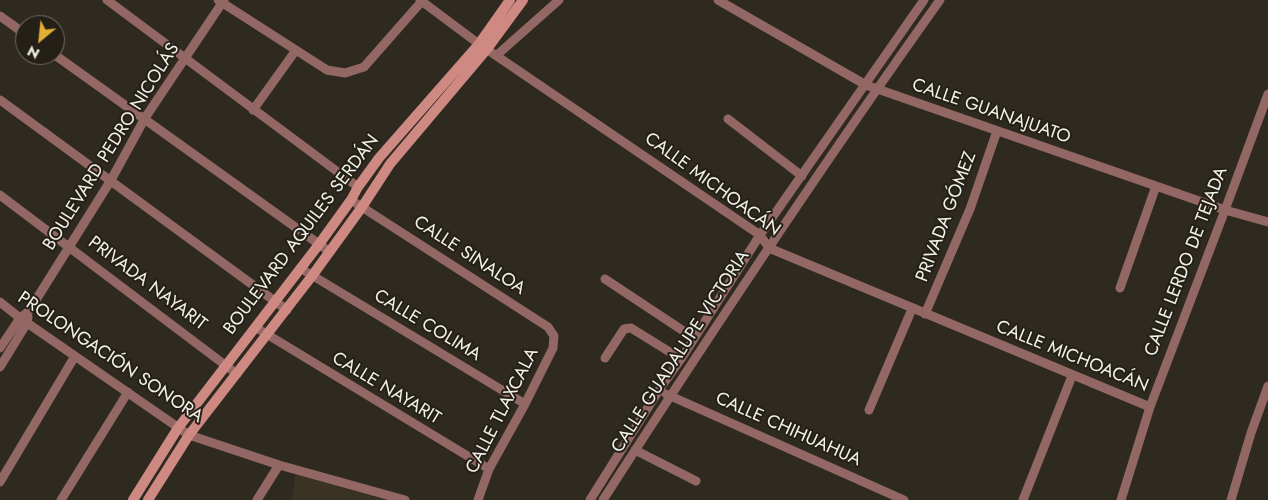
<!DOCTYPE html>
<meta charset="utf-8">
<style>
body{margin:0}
#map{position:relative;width:1268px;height:500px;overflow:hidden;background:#2e2a20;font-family:Jost,sans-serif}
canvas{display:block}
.north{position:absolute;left:15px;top:15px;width:50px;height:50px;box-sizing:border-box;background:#242017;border:1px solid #76736b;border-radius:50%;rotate:208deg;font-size:14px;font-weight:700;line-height:20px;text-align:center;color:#f2f0e9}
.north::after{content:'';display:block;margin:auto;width:18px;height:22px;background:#e3ae35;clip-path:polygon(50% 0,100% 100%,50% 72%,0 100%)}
</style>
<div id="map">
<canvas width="1268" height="500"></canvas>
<div class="north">N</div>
</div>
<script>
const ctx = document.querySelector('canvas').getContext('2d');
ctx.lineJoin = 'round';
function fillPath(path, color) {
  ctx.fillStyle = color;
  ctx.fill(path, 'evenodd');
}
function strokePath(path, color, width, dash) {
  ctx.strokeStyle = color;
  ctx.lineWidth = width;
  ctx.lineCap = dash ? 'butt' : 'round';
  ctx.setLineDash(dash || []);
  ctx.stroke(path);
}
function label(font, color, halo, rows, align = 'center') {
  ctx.font = font + ' Jost,sans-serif';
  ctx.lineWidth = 4;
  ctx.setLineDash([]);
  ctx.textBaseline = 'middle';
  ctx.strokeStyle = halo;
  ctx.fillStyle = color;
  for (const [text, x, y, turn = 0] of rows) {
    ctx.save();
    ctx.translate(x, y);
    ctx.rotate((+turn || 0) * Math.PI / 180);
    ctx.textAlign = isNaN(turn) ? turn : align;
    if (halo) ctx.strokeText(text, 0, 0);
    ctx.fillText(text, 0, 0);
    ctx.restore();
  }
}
fillPath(new Path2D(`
 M 296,474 L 384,500 L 291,500 Z`), '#3a3323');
strokePath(new Path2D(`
 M 107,0 L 358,187
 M 218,0 L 327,70 L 345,73 L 364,67 L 422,1
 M 420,0 L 479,44 L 760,235 L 769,248 L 1150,407
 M 718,0 L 866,85 L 1225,210 L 1268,222
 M 0,16 L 25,34
 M 55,55 L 330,252
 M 497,55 L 559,0
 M 0,100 L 287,310
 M 253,110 L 296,50
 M 728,119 L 802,176
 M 0,195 L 237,374
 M 351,200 L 548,327 L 554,336 L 553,348 L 525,404 L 489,469 L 478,500
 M 300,268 L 525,404
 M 605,279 L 694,338
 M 1120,288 L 1156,186
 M 0,302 L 20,318 L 189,435 L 279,465 L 405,500
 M 925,314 L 970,209 L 997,131
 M 255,327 L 489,469
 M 0,348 L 20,318 L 29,311 L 111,180 L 145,118 L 224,0
 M 605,358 L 624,329 L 631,328 L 681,359
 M 0,367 L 27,323 L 28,317
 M 666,394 L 904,500
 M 869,410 L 912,309
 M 635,450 L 696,481
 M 0,482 L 75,356
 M 61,500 L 128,392
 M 257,500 L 279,465
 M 590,500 L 659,390 L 681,359 L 760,235 L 924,0
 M 603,500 C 712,331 823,164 940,0
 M 1023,500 L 1072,376
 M 1121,500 L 1150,407 L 1225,210 L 1268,94
 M 1231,500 L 1251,433 L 1268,386`), '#936763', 9);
strokePath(new Path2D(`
 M 133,500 L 178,428 L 320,243 L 351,200 L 358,187 L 379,158 L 479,44 L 510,0
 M 148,500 L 189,435 L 312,276 L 362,207 L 390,164 L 487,49 L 523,0`), '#ce8983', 10);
label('18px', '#f2f0e9', '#242017', [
 ["CALLE GUANAJUATO",991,112,19],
 ["BOULEVARD PEDRO NICOLÁS",112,147,-58],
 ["CALLE MICHOACÁN",712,185,36],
 ["PRIVADA GÓMEZ",947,217,-69],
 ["BOULEVARD AQUILES SERDÁN",302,235,-53],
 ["CALLE SINALOA",469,256,33],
 ["CALLE LERDO DE TEJADA",1187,262,-69],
 ["PRIVADA NAYARIT",147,284,37],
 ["CALLE COLIMA",427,326,31],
 ["CALLE GUADALUPE VICTORIA",681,352,-57],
 ["CALLE MICHOACÁN",1072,357,22],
 ["PROLONGACIÓN SONORA",110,358,34],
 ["CALLE NAYARIT",386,389,31],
 ["CALLE TLAXCALA",503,411,-63],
 ["CALLE CHIHUAHUA",788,430,24]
]);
</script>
